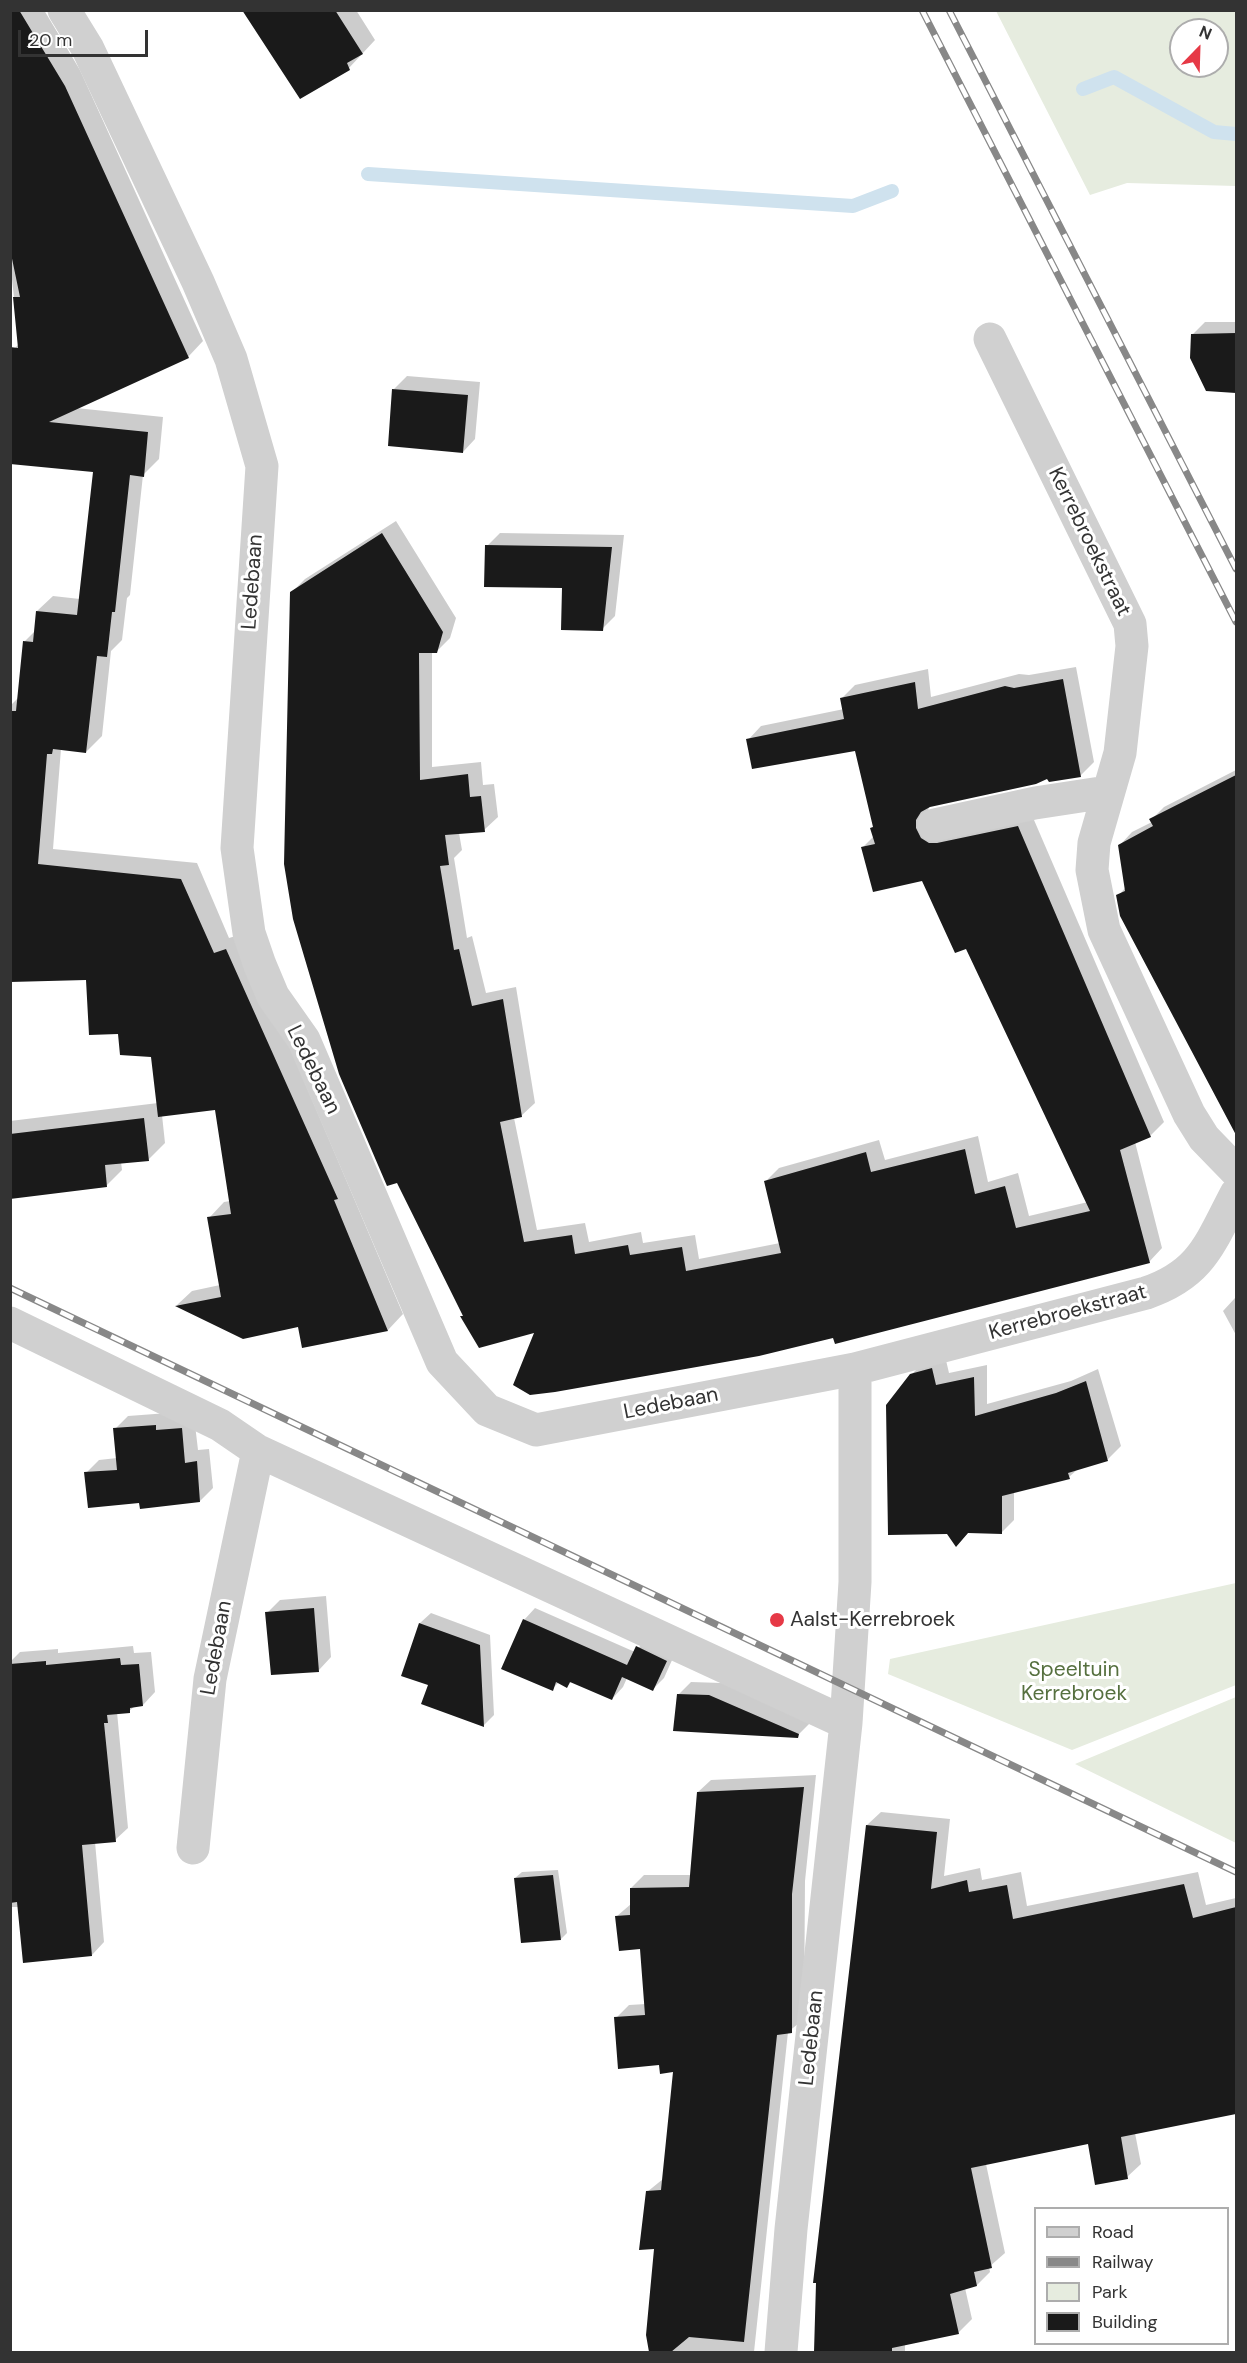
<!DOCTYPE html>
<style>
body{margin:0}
#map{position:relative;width:1247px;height:2363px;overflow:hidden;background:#fff;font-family:"DM Sans",sans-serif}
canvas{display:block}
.frame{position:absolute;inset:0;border:12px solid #333;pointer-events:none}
.legend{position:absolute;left:1034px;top:2207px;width:195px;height:138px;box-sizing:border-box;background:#fff;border:2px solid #adadad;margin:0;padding:8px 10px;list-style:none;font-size:18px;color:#333}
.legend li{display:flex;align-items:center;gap:12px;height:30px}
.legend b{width:30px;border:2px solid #adadad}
.north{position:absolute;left:1169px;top:18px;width:60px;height:60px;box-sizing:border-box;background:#fff;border:2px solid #adadad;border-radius:50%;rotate:23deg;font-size:16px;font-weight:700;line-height:24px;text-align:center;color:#333}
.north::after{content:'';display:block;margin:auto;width:21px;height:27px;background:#e63946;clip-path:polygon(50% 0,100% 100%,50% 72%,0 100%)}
.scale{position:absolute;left:18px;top:30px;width:130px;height:27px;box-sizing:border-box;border:3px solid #333;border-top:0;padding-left:8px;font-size:18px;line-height:21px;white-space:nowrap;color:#333;-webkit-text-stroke:4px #fff;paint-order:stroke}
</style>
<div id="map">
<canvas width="1247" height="2363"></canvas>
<div class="frame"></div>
<ul class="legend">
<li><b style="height:8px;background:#d0d0d0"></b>Road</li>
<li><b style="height:8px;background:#888"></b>Railway</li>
<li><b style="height:16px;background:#e6ecdf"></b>Park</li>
<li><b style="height:16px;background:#1a1a1a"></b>Building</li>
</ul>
<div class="north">N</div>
<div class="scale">20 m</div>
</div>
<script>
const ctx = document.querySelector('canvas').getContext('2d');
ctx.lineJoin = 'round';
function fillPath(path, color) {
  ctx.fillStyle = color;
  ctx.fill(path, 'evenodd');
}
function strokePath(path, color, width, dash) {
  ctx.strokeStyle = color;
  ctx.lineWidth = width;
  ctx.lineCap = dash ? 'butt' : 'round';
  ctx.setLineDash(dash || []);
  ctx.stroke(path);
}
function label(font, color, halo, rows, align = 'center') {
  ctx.font = font + ' "DM Sans",sans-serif';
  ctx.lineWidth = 6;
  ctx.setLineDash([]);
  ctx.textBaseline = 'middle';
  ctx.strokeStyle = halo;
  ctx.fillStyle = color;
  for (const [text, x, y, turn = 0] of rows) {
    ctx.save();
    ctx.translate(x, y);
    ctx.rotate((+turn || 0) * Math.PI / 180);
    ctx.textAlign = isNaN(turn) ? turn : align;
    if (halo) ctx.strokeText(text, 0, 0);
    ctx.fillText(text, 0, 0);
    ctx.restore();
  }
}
fillPath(new Path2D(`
 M 996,11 L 1236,11 L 1236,186 L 1127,183 L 1090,195 ZM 1181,30 L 1217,30 L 1217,66 L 1181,66 Z
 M 1236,1583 L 1236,1685 L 1072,1750 L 888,1674 L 890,1659 Z
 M 1236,1697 L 1236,1843 L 1075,1764 Z`), '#e6ecdf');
fillPath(new Path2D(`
 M 10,10 L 44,10 L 80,70 L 203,341 L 188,357 L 76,408 L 163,417 L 159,459 L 143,475 L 130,595 L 127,598 L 122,640 L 111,651 L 102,736 L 86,752 L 61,749 L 53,849 L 197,863 L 229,938 L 242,934 L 403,1314 L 388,1330 L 304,1346 L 299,1325 L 244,1337 L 177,1305 L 192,1291 L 220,1285 L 209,1218 L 224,1202 L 230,1201 L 216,1109 L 162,1115 L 165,1143 L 149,1159 L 121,1162 L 122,1170 L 106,1186 L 10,1197 L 10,1121 L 158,1103 L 152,1056 L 120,1032 L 88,979 L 10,981 L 10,706 L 19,697 L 25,641 L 35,631 L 37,611 L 53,596 L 80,599 L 94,470 L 10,462 L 15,348 L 19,344 L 10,261 Z
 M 244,10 L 356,10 L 375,40 L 349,68 Z
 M 1205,322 L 1236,322 L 1236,391 L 1207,389 L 1193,334 Z
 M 407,376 L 480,382 L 475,439 L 463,452 L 394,389 Z
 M 396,521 L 456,618 L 450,638 L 436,652 L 432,652 L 432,767 L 481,762 L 483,785 L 494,784 L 498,817 L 484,830 L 459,833 L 462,850 L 454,858 L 467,938 L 472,936 L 486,993 L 516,987 L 535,1103 L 521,1116 L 514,1118 L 537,1230 L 585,1223 L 589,1242 L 641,1232 L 643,1243 L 695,1235 L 699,1259 L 780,1243 L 766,1181 L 779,1168 L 879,1140 L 885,1160 L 978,1136 L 988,1182 L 1018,1173 L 1029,1216 L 1088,1202 L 966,947 L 923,880 L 863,847 L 874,836 L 875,826 L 856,749 L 748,740 L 761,726 L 844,709 L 842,698 L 855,685 L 928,669 L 931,697 L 1019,674 L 1029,675 L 1076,667 L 1094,762 L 1080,776 L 1048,777 L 929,805 L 928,814 L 1031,813 L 1164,1122 L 1150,1136 L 1135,1142 L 1162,1248 L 1149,1262 L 835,1337 L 537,1331 L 462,1316 L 464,1315 L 291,593 L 305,579 Z
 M 500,533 L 624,535 L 615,616 L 602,629 L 564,587 L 487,546 Z
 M 1236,770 L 1236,1095 L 1213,1087 L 1118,896 L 1126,887 L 1120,845 L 1132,832 L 1152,822 L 1151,820 L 1164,807 Z
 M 1235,1298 L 1236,1298 L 1236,1335 L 1223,1311 Z
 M 945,1356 L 949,1373 L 987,1365 L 987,1404 L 1071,1381 L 1098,1369 L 1121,1446 L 1108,1459 L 1079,1468 L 1069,1477 L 1014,1491 L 1014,1520 L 1001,1533 L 969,1532 L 956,1545 L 911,1375 L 924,1362 Z
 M 168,1413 L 194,1416 L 198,1450 L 209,1449 L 213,1488 L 200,1501 L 140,1501 L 86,1473 L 99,1460 L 117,1458 L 115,1429 L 128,1416 Z
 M 326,1596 L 331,1657 L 319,1670 L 267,1613 L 280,1600 Z
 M 535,1608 L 635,1652 L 649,1636 L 677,1649 L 664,1678 L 653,1689 L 627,1678 L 623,1687 L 612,1699 L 572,1681 L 567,1686 L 559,1682 L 552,1689 L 524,1620 Z
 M 431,1613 L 490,1635 L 494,1715 L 484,1725 L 430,1684 L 403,1675 L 420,1623 Z
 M 133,1646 L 134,1653 L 151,1652 L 155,1692 L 143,1705 L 135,1706 L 129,1711 L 117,1712 L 128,1828 L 115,1840 L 95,1842 L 104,1942 L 92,1955 L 19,1907 L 10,1907 L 10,1662 L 20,1652 L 58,1649 L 58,1653 Z
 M 691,1682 L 722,1683 L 810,1723 L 797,1736 L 678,1695 Z
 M 816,1775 L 805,1881 L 804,2019 L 788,2032 L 754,2352 L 656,2352 L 649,2346 L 655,2247 L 647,2192 L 663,2179 L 674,2071 L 661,2064 L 616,2018 L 629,2005 L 646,2004 L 641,1948 L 617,1916 L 631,1904 L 631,1888 L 644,1875 L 692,1875 L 698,1792 L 711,1780 Z
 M 881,1812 L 950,1819 L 944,1876 L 980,1868 L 982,1880 L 1021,1872 L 1027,1906 L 1198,1872 L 1206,1905 L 1236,1898 L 1236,2112 L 1135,2133 L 1141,2164 L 1127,2177 L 1089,2142 L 986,2164 L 1005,2253 L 989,2267 L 990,2272 L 977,2285 L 965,2288 L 972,2319 L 958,2333 L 905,2344 L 905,2352 L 817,2352 L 818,2281 L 867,1825 Z
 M 558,1870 L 567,1933 L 561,1939 L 515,1878 L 522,1872 Z`), '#0003');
strokePath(new Path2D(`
 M 1083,89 L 1114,77 L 1214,132 L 1236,134
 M 368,174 L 853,206 L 892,191`), '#cfe2ee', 14);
fillPath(new Path2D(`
 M 10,10 L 19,10 L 65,86 L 189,358 L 49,422 L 148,432 L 144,477 L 130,475 L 115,612 L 112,612 L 107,657 L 97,656 L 86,753 L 53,749 L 52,754 L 47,754 L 38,864 L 181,879 L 214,953 L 226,949 L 338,1199 L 334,1200 L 388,1331 L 302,1348 L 298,1327 L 243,1339 L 175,1306 L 221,1297 L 207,1217 L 231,1214 L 215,1110 L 158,1117 L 151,1057 L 120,1055 L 118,1034 L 89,1035 L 86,980 L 10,982 L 10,711 L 16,711 L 23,641 L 33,642 L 36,611 L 77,615 L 93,472 L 10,464 L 10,347 L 18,348 L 13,297 L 20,297 L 10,249 Z
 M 242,10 L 335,10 L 363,54 L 347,63 L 350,70 L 300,99 Z
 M 1236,333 L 1236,393 L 1206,391 L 1190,358 L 1191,334 Z
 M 392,389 L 468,395 L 463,453 L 388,446 Z
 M 382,533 L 443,632 L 437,653 L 419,653 L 420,780 L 468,774 L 470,797 L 481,796 L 485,832 L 445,835 L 449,865 L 440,866 L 454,950 L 459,949 L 472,1006 L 503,999 L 522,1117 L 500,1122 L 524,1242 L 572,1235 L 575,1254 L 628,1245 L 630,1255 L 682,1247 L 686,1271 L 781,1253 L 764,1181 L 866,1152 L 871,1172 L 965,1149 L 975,1194 L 1005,1186 L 1016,1228 L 1090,1211 L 966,949 L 955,953 L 922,881 L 873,892 L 861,847 L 875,844 L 870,828 L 873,827 L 855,751 L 752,769 L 746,739 L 844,719 L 840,698 L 915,682 L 918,709 L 1005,686 L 1014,688 L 1063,679 L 1081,777 L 1049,782 L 1047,779 L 1036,784 L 930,807 L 921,812 L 916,820 L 916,828 L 921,838 L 929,843 L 937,843 L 1018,826 L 1151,1137 L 1120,1150 L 1150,1263 L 835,1344 L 833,1338 L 759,1356 L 555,1392 L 530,1395 L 513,1385 L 534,1333 L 479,1348 L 460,1316 L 463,1316 L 397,1183 L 387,1186 L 339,1074 L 293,919 L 284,864 L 290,592 Z
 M 485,545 L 612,547 L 603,631 L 561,630 L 562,588 L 484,587 Z
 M 1236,775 L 1236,1135 L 1120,916 L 1116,895 L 1125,891 L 1118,845 L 1153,826 L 1149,819 Z
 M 144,1118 L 149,1161 L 105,1165 L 107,1187 L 10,1199 L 10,1134 Z
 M 932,1368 L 936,1385 L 974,1377 L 975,1416 L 1056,1393 L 1086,1381 L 1108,1461 L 1068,1473 L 1070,1479 L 1002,1496 L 1002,1534 L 968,1533 L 956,1547 L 947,1534 L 888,1535 L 886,1405 L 910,1374 Z
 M 156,1425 L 156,1430 L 182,1428 L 185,1463 L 197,1461 L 200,1502 L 140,1509 L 139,1503 L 88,1508 L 84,1472 L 117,1470 L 113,1428 Z
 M 314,1608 L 319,1672 L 271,1675 L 265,1612 Z
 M 523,1619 L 627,1665 L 636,1646 L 667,1661 L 653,1691 L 622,1677 L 612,1700 L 570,1682 L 567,1688 L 556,1682 L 553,1691 L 501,1669 Z
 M 419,1623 L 480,1645 L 484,1727 L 421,1704 L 428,1685 L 401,1676 Z
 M 120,1658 L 121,1665 L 139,1664 L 143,1706 L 130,1708 L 130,1713 L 107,1715 L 108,1723 L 104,1723 L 116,1842 L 82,1845 L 92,1956 L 23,1963 L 17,1902 L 10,1903 L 10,1664 L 46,1661 L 46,1665 Z
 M 677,1694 L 709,1695 L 799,1734 L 798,1738 L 673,1731 Z
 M 804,1787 L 792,1894 L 792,2033 L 777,2035 L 744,2342 L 689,2337 L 671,2352 L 649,2352 L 646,2335 L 654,2249 L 639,2250 L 646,2191 L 661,2190 L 673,2072 L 660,2074 L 659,2065 L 618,2069 L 614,2017 L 645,2015 L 640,1949 L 619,1951 L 615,1916 L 630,1915 L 630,1888 L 689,1887 L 697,1792 Z
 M 866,1825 L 937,1832 L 931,1889 L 967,1880 L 969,1892 L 1007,1885 L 1013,1919 L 1184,1884 L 1193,1918 L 1236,1907 L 1236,2114 L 1121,2137 L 1128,2179 L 1095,2185 L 1088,2144 L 971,2168 L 992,2268 L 974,2272 L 977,2286 L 950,2294 L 959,2334 L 892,2348 L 892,2352 L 814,2352 L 816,2283 L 813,2283 Z
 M 553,1875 L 561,1940 L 521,1943 L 514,1878 Z`), '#1a1a1a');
strokePath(new Path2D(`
 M 64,10 L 88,49 L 198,282 L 231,359 L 262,466 L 237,848 L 249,933 L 260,965 L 273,996 L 304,1040 L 442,1362 L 487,1410 L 536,1430 L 855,1369 L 1146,1293 C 1202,1274 1210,1243 1236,1194
 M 990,339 L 1130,624 L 1132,646 L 1120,753 L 1094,843 L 1092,870 L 1104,930 L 1189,1114 L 1204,1138 L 1236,1171
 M 934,825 L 1035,803 L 1107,792
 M 10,1323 L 220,1425 L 258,1451 L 846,1723
 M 193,1848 L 210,1679 L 258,1451
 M 781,2352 L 791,2229 L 846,1723 L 855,1582 L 855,1369`), '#d0d0d0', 33);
const rail = new Path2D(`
 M 922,10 L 1236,622
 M 949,10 L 1236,569
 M 10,1288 L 1236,1872`);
strokePath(rail, '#888', 7);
strokePath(rail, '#fff', 4.5, [14]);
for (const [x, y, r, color] of [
 [777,1620,8,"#e63946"]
]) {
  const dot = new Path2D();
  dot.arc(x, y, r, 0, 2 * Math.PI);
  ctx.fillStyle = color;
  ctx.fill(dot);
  strokePath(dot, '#fff', 2);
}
label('21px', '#333', '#fff', [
 ["Kerrebroekstraat",1089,542,64],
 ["Ledebaan",253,582,-86],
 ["Ledebaan",313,1070,64],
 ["Kerrebroekstraat",1068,1313,-15],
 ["Ledebaan",671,1404,-11],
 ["Ledebaan",217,1648,-80],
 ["Ledebaan",812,2038,-84]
]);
label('21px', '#333', '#fff', [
 ["Aalst-Kerrebroek",790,1620]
], 'left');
label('21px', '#56703f', '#fff', [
 ["Speeltuin",1074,1670],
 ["Kerrebroek",1074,1694]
]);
</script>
